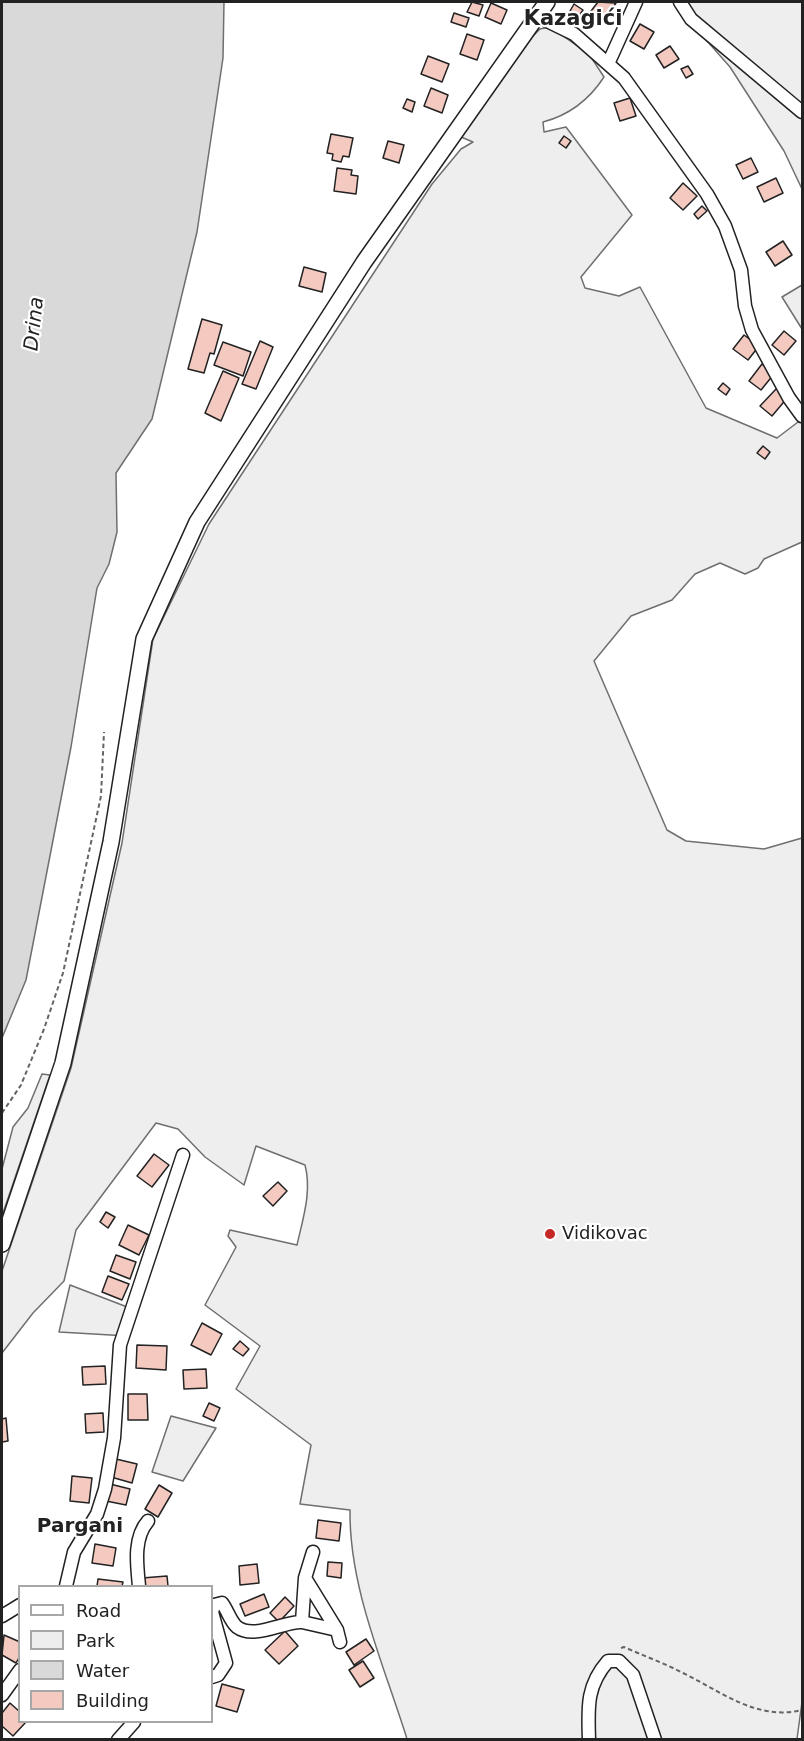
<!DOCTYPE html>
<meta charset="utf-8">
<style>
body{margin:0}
#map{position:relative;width:804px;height:1741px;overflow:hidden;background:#fff;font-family:"DejaVu Sans",sans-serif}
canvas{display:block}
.frame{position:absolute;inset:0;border:3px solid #222;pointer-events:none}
.legend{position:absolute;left:18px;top:1585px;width:195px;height:138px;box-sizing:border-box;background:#fff;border:2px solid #a7a7a7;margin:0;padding:8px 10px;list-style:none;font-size:18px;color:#222}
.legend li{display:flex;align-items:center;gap:12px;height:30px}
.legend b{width:30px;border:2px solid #a7a7a7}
</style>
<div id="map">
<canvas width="804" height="1741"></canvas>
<div class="frame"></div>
<ul class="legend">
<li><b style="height:8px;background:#fff"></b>Road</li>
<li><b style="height:16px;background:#eee"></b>Park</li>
<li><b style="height:16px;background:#d9d9d9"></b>Water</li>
<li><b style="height:16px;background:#f3c9c0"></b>Building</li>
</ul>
</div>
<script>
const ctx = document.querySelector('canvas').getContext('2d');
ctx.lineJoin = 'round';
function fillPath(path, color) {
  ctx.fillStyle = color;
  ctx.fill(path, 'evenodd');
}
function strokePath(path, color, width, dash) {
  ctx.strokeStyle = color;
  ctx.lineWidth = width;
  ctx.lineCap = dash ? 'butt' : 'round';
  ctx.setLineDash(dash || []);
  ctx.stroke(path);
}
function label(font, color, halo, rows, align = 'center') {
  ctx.font = font + ' "DejaVu Sans",sans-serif';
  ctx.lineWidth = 4.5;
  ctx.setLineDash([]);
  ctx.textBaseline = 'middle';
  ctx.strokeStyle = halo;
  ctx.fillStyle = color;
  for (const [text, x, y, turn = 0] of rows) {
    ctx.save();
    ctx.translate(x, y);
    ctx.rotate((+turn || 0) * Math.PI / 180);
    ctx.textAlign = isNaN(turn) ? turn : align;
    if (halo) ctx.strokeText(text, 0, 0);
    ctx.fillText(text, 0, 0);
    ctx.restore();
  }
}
const green = new Path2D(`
 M 684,2 L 802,2 L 802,189 L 784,151 L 730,67 L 700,33 Z
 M 550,27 L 589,54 L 604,77 C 589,100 570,115 543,122 L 544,132 L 566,127 L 632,215 L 581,277 L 585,288 L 619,296 L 640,287 L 706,408 L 777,438 L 802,419 L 802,542 L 764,559 L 758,568 L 745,574 L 720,563 L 695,574 L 672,600 L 631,616 L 594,661 L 667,830 L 686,841 L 764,849 L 802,838 L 802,1702 L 797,1739 L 407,1739 C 384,1665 349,1588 350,1510 L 300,1504 L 311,1445 L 236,1389 L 260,1346 L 205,1305 L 236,1247 L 228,1236 L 230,1230 L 297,1245 C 303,1218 312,1192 305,1165 L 256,1146 L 244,1185 L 205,1157 L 178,1129 L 156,1123 L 76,1230 L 64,1281 L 33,1313 L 2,1353 L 2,1271 L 71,1068 L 122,843 L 153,639 L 209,524 L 432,184 L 461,149 L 473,142 L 461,137 L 532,37 L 540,29 Z
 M 802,285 L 802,329 L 782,297 Z
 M 42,1074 L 50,1075 L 2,1216 L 2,1169 L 13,1127 L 28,1108 Z
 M 70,1285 L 135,1310 L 128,1336 L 59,1332 Z
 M 171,1416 L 216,1428 L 183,1481 L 152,1472 Z`);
fillPath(green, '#eee');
strokePath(green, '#6f6f6f', 1.5);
const water = new Path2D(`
 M 2,2 L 224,2 L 223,58 L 197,232 L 152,419 L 116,473 L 117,532 L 109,564 L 97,588 L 71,747 L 26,980 L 2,1038 Z`);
fillPath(water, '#d9d9d9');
strokePath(water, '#6f6f6f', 1.5);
const building = new Path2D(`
 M 472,2 L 483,5 L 479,16 L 467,12 Z
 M 598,2 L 616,3 L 605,20 L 591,11 Z
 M 491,3 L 507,10 L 501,24 L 485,17 Z
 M 574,4 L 583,10 L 579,16 L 570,11 Z
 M 454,13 L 469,18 L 466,27 L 451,22 Z
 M 640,24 L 654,32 L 644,49 L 630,41 Z
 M 467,34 L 484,40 L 477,60 L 460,54 Z
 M 670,46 L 679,59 L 664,68 L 656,55 Z
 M 428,56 L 449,64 L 442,82 L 421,74 Z
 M 688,66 L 693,74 L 686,78 L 681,69 Z
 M 431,88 L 448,95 L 442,113 L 424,106 Z
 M 630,98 L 636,116 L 620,121 L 614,103 Z
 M 407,99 L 415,102 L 412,112 L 403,108 Z
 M 331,134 L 353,138 L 349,157 L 343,156 L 341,162 L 332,160 L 333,154 L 327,153 Z
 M 564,136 L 571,141 L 566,148 L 559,143 Z
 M 388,141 L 404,145 L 399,163 L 383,158 Z
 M 751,158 L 758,172 L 743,179 L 736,165 Z
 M 337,168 L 352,170 L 351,175 L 358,176 L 356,194 L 334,191 Z
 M 776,178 L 783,193 L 764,202 L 757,187 Z
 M 683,183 L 697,196 L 683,210 L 670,198 Z
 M 702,206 L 707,211 L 698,219 L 694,214 Z
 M 783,241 L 792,255 L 775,266 L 766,252 Z
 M 304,267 L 326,273 L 322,292 L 299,286 Z
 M 202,319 L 222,325 L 214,354 L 210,353 L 204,373 L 188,369 Z
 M 784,331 L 796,341 L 784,355 L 772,345 Z
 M 744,335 L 759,346 L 748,360 L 733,349 Z
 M 260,341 L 273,347 L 256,389 L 242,384 Z
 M 223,342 L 251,352 L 243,376 L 214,365 Z
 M 762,364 L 774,374 L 761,390 L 749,381 Z
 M 223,371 L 239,378 L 221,421 L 205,413 Z
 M 723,383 L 730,389 L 726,395 L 718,389 Z
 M 777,388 L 788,397 L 772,416 L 760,406 Z
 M 763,446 L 770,452 L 765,459 L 757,453 Z
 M 154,1154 L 169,1165 L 152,1187 L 137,1176 Z
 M 278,1182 L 287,1191 L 273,1206 L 263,1196 Z
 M 106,1212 L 115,1217 L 108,1228 L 100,1222 Z
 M 128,1225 L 149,1235 L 139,1255 L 119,1245 Z
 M 116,1255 L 136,1262 L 130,1279 L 110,1271 Z
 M 108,1276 L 129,1284 L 122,1300 L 102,1292 Z
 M 202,1323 L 222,1334 L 211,1355 L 191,1345 Z
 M 240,1341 L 249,1349 L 243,1356 L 233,1349 Z
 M 137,1345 L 167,1346 L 166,1370 L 136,1368 Z
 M 105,1366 L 106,1384 L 83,1385 L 82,1367 Z
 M 206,1369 L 207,1388 L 184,1389 L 183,1370 Z
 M 128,1394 L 147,1394 L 148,1420 L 128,1420 Z
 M 209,1403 L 220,1408 L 214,1421 L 203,1416 Z
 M 103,1413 L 104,1432 L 86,1433 L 85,1414 Z
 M 6,1418 L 8,1441 L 2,1442 L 2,1419 Z
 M 116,1459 L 137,1464 L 132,1483 L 111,1477 Z
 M 72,1476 L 92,1478 L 89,1503 L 70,1501 Z
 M 110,1484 L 130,1489 L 126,1505 L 106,1501 Z
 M 159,1485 L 172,1493 L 158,1517 L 145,1509 Z
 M 318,1520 L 341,1523 L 339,1541 L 316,1538 Z
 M 95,1544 L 116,1548 L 113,1566 L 92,1563 Z
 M 328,1562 L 342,1563 L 341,1578 L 327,1576 Z
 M 257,1564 L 259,1583 L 240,1585 L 239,1566 Z
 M 167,1576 L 168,1586 L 143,1586 L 142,1578 Z
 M 98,1579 L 123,1582 L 122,1586 L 97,1586 Z
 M 264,1594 L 269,1607 L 245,1616 L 240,1604 Z
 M 285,1597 L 294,1606 L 279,1622 L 270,1613 Z
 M 285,1631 L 298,1646 L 279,1664 L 265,1650 Z
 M 4,1635 L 20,1642 L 20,1656 L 16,1663 L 2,1655 Z
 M 366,1639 L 374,1651 L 354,1665 L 346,1652 Z
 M 363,1661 L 374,1678 L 360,1687 L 349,1670 Z
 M 222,1684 L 244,1690 L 237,1712 L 216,1706 Z
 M 10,1703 L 20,1712 L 20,1722 L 26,1722 L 13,1736 L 2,1726 L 2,1713 Z`);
fillPath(building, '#f3c9c0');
strokePath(building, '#222', 1.5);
const minor = new Path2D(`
 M 680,2 L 691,19 L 802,112
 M 537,16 L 574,34 L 624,78 L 707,194 L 725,226 L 741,270 L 745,306 L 752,330 L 789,398 L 802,416
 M 608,64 L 636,2
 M 305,1578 L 337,1630 L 340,1642
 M 66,1586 L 74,1552 L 97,1514 L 105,1489 L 114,1438 L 120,1345 L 183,1155
 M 139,1586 C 137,1565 133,1538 148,1521
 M 2,1616 L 20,1605
 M 302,1622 L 337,1630
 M 212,1677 L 218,1675 L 226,1663 L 212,1612 L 214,1605 L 222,1603 C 228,1611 230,1621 237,1627 C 254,1640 284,1621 302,1622 L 305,1578 L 313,1552
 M 2,1695 L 20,1670
 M 118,1740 L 134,1722
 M 589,1740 C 588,1708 586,1686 608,1661 L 619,1661 L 633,1675 L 655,1740`);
const tertiary = new Path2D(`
 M 2,1244 L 63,1063 L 111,842 L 144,639 L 197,522 L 364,262 L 547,2`);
strokePath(minor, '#222', 15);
strokePath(tertiary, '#222', 18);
strokePath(new Path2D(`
 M 2,1113 L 21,1085 L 44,1029 L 63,973 L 101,796 L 104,732
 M 621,1648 L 624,1647 C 644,1656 664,1663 683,1673 C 722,1692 757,1721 802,1710`), '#646464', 2, [4.5, 3]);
strokePath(minor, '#fff', 12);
strokePath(tertiary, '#fff', 15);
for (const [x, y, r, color] of [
 [550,1234,6,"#c62828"]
]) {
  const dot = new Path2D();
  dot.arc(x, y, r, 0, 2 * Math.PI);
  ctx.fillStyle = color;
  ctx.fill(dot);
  strokePath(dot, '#fff', 2);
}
label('18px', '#222', '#fff', [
 ["Vidikovac",562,1234]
], 'left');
label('italic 20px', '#222', '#fff', [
 ["Drina",35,324,-84]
]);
label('bold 20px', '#222', '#fff', [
 ["Pargani",80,1527]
]);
label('bold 21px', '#222', '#fff', [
 ["Kazagići",573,20]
]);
</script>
